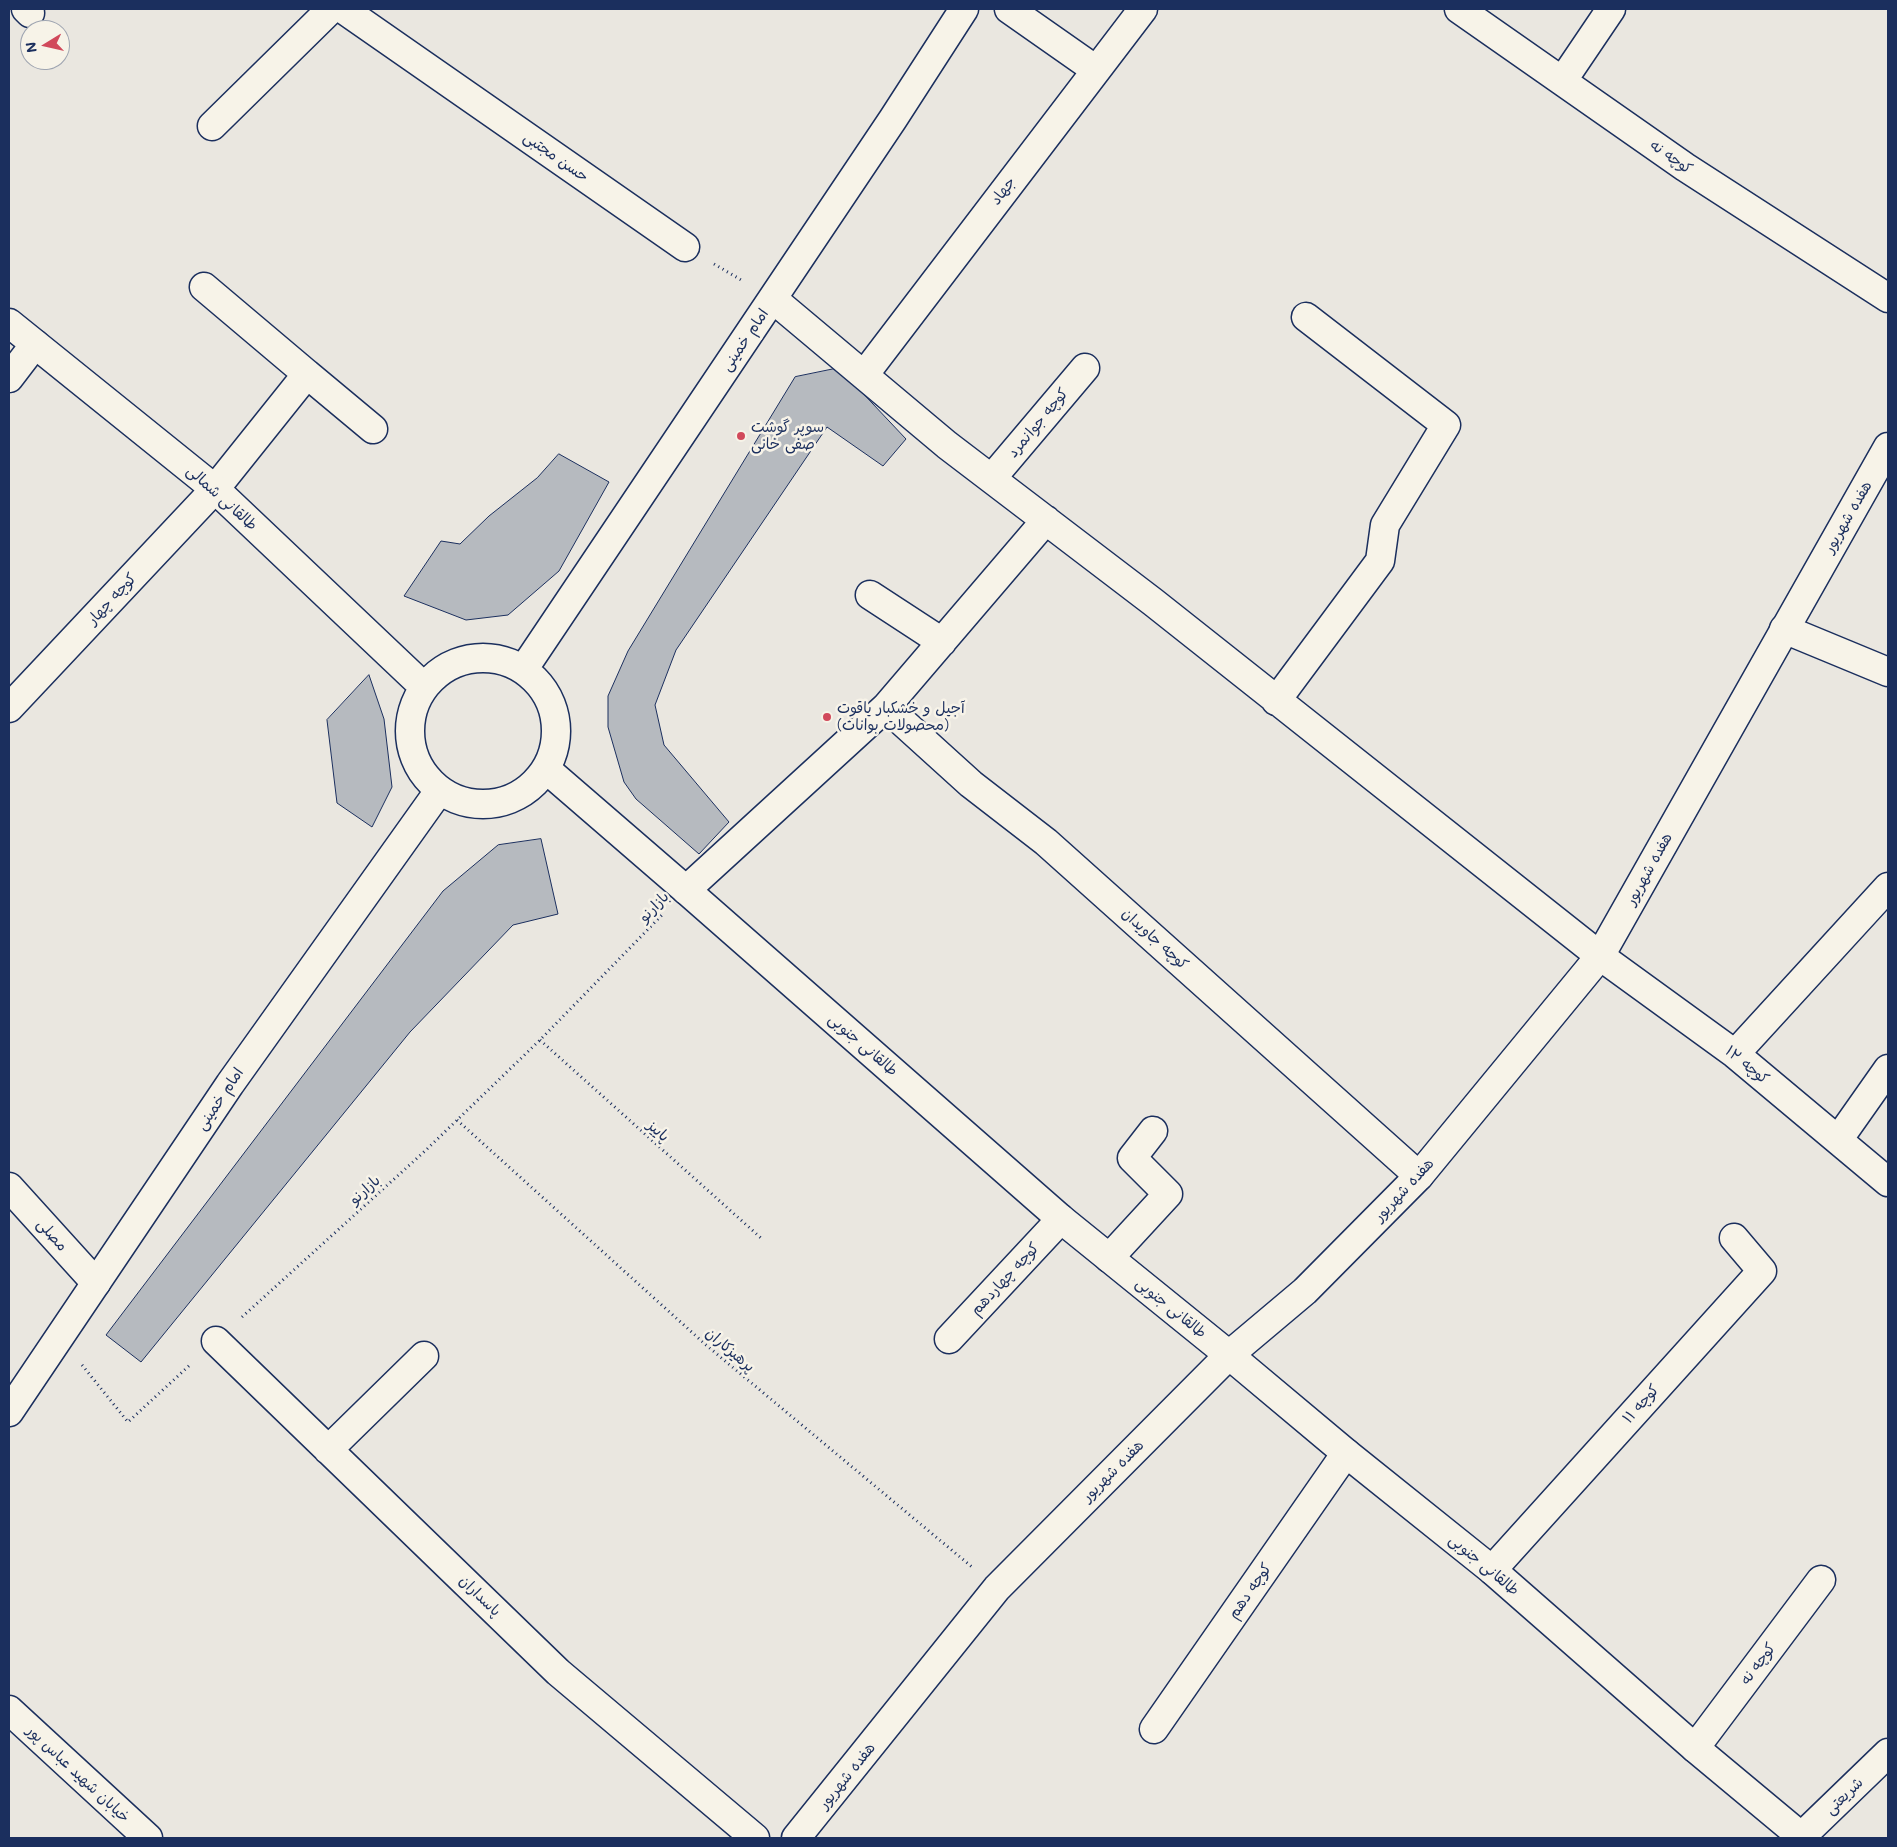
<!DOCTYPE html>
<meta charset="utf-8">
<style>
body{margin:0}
#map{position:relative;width:1897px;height:1847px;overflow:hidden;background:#eae7e0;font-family:Mali,sans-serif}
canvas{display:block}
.frame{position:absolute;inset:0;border:10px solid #1b2f5e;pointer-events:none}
.north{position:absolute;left:20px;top:20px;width:50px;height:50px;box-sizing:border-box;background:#f7f3e8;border:1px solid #9fa5b1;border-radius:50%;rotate:261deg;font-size:14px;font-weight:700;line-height:20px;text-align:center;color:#1b2f5e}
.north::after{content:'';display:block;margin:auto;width:18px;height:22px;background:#d1495b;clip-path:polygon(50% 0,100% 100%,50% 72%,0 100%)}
</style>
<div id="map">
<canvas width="1897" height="1847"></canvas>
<div class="frame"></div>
<div class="north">N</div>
</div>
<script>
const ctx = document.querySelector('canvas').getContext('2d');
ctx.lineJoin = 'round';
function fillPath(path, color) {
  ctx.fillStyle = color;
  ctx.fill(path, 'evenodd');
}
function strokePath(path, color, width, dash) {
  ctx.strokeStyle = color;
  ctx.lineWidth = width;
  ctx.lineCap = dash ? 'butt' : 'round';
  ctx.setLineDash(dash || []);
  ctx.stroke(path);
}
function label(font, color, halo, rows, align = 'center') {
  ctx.font = font + ' Mali,"Playpen Sans Arabic",sans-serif';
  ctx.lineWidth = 5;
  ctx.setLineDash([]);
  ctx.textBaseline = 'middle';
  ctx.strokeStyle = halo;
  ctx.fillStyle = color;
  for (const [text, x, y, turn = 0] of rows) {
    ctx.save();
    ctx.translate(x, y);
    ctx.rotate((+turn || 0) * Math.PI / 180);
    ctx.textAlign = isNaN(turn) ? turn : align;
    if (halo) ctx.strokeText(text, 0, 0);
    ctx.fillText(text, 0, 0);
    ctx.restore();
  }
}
const building = new Path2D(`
 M 839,368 L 906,439 L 883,466 L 827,427 L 676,650 L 655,705 L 664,745 L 729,822 L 699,854 L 636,799 L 624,782 L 608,727 L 608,696 L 628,651 L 795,377 Z
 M 559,454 L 609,482 L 559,571 L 508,615 L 466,620 L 404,596 L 441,541 L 460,544 L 489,516 L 537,478 Z
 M 369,675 L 384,719 L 392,787 L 372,827 L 337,803 L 327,720 Z
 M 541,839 L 558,914 L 513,925 L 410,1032 L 141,1362 L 106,1335 L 443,891 L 498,845 Z`);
fillPath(building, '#b6babf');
strokePath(building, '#1b2f5e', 1);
const minor = new Path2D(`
 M 26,9 L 30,13
 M 343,9 L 685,247
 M 1009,9 L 1096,70
 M 1459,9 L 1685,167 L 1888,298
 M 1563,80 L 1611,9
 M 212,126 L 331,9
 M 773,299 L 947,445 L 1153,602 L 1600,956 L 1735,1054 L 1888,1182
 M 307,374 L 373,429
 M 864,375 L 1143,9
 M 9,378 L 35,344
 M 992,478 L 1085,368
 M 870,595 L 942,642
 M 1784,629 L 1888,672
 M 1276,701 L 1380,561 L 1385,525 L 1446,425 L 1306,317
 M 886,707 L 971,784 L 1046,842 L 1419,1176
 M 9,708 L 215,489 L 307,374 L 204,287
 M 686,890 L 886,707 L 1046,520
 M 1735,1054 L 1888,887
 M 1838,1140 L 1888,1069
 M 9,1187 L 96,1283
 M 1109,1258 L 1168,1194 L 1132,1158 L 1153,1131
 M 949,1339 L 1061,1219
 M 216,1341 L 558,1672 L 755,1838
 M 328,1450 L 424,1356
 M 1492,1570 L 1762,1271 L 1734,1238
 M 9,1710 L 148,1838
 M 1154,1729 L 1346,1453
 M 1695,1748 L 1821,1580
 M 1800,1838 L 1888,1753`);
const major = new Path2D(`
 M 9,323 L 215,489 L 424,687
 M410 731a73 73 0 1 1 146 0a73 73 0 1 1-146 0Z
 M 523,670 L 893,119 L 964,9
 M 546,769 L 686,890 L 1061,1219 L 1229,1355 L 1346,1453 L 1492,1570 L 1695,1748 L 1803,1838
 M 9,1412 L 230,1084 L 439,791
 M 796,1838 L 997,1588 L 1229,1355 L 1305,1291 L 1419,1176 L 1600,956 L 1888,447`);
strokePath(minor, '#1b2f5e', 31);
strokePath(major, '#1b2f5e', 31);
strokePath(new Path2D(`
 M 714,264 L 743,281
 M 540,1040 L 761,1238
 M 457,1120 L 706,1345 L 972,1567
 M 242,1317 L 425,1151 L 540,1040 L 662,915
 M 82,1365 L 128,1422 L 191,1364`), '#1b2f5e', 3, [1, 4]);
strokePath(minor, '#f7f3e8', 28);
strokePath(major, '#f7f3e8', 28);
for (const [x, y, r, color] of [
 [741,436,5,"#d1495b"],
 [827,717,5,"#d1495b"]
]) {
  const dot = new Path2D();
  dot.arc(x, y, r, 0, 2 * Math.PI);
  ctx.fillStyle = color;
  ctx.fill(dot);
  strokePath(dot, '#f7f3e8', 2);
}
label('15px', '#1b2f5e', '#f7f3e8', [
 ["حسن مجتبی",556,157,35],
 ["کوچه نه",1671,157,35],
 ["جهاد",1003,191,-53],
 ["امام خمینی",745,340,-56],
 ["کوچه جوانمرد",1038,423,-50],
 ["طالقانی شمالی",222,498,42],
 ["هفده شهریور",1848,517,-60],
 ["کوچه چهار",112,599,-47],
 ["هفده شهریور",1649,869,-61],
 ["بازارنو",654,907,-46],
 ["کوچه جاویدان",1155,939,42],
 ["طالقانی جنوبی",863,1045,41],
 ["کوچه ۱۲",1747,1065,39],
 ["امام خمینی",220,1099,-56],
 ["پاییز",658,1131,42],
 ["بازارنو",365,1190,-42],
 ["هفده شهریور",1404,1190,-47],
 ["مصلی",52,1235,48],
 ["کوچه چهاردهم",1005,1279,-47],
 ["طالقانی جنوبی",1171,1308,39],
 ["پرهیزکاران",730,1350,40],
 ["کوچه ۱۱",1641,1404,-48],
 ["هفده شهریور",1113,1471,-45],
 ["طالقانی جنوبی",1484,1565,40],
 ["کوچه دهم",1250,1591,-55],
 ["پاسداران",480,1596,44],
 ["کوچه نه",1758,1664,-53],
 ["خیابان شهید عباس پور",78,1774,43],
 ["هفده شهریور",847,1776,-51],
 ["شریعتی",1844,1796,-44]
]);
label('15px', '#1b2f5e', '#f7f3e8', [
 ["سوپر گوشت",751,427],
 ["صفی خانی",751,444],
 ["آجیل و خشکبار یاقوت",837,708],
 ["(محصولات بوانات)",837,725]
], 'left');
</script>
